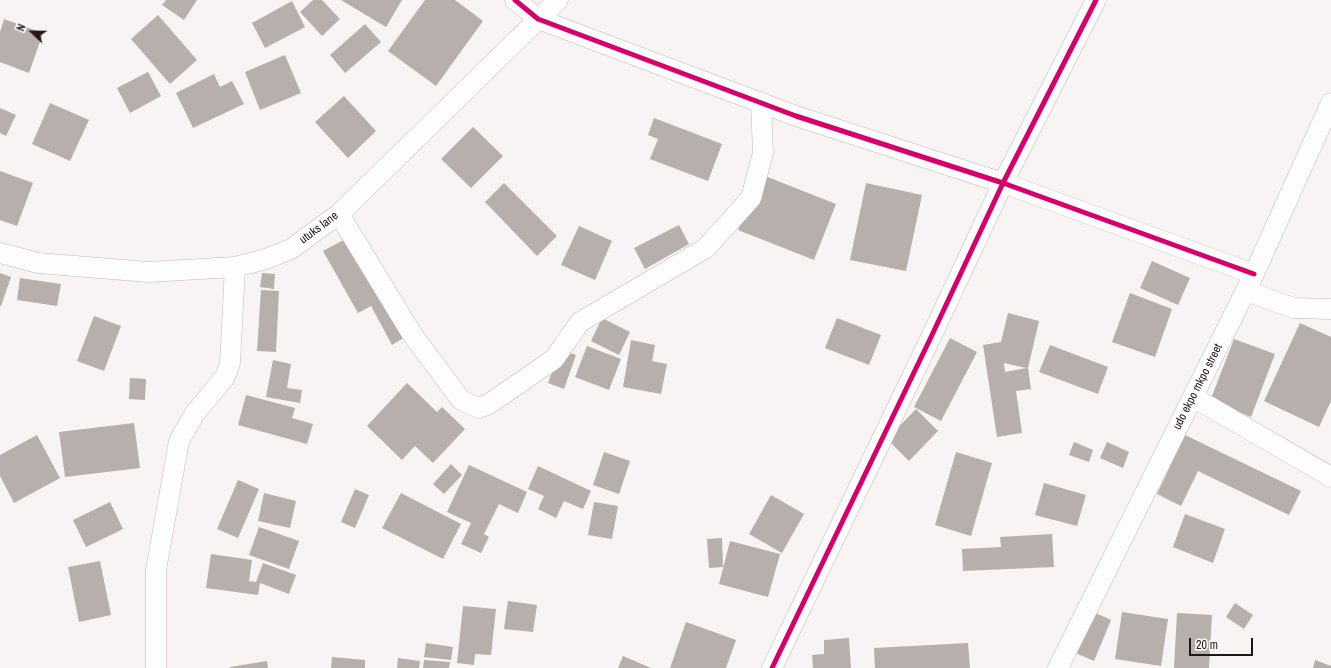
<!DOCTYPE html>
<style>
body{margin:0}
#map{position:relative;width:1331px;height:668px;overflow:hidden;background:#f9f4f4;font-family:"Archivo Narrow",sans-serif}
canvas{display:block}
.north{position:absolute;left:12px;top:12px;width:40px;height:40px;-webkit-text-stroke:3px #fff;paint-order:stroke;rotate:292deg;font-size:11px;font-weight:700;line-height:16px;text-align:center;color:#231514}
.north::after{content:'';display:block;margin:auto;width:14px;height:18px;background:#231514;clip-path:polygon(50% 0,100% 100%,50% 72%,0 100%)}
.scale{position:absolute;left:1189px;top:638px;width:64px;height:18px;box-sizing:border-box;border:2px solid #231514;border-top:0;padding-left:5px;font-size:12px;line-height:14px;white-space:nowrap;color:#231514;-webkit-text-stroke:3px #fff;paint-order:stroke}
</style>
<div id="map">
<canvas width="1331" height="668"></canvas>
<div class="north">N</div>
<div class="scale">20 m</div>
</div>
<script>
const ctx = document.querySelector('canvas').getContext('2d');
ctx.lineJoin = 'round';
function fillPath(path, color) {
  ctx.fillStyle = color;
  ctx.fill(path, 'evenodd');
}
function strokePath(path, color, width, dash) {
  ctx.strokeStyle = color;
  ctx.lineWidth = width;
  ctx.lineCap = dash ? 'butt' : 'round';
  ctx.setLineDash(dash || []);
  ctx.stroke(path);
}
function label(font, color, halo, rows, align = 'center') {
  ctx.font = font + ' "Archivo Narrow",sans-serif';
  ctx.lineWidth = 3;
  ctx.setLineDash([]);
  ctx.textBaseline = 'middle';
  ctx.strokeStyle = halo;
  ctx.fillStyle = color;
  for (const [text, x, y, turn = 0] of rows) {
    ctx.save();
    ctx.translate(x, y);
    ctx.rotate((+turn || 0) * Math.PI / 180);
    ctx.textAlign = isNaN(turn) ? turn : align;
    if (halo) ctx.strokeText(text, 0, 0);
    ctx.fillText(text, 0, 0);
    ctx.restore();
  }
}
fillPath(new Path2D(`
 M 166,0 L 197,0 L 184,20 L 162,5 Z
 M 313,0 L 322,0 L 340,19 L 322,36 L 300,12 Z
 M 341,0 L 402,0 L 386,27 Z
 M 425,0 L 455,0 L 483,21 L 436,86 L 388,51 Z
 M 292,1 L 305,27 L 265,48 L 252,23 Z
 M 158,15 L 197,60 L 170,84 L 131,39 Z
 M 4,19 L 43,33 L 29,73 L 0,62 L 0,32 Z
 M 365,24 L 381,42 L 345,73 L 330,55 Z
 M 285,55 L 301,93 L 260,110 L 245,72 Z
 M 148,72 L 161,96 L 130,113 L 117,88 Z
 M 214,74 L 220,87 L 232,81 L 244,104 L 193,128 L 176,93 Z
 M 344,96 L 376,131 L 348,158 L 315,122 Z
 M 50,103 L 89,120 L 70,161 L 32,144 Z
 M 0,108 L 16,115 L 6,136 L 0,133 Z
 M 654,118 L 722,144 L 708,181 L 650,159 L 658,139 L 648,135 Z
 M 473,127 L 503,156 L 471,188 L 441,159 Z
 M 0,171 L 33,183 L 17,226 L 0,220 Z
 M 760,174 L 836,204 L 814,260 L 738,230 Z
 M 504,183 L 557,236 L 537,256 L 485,202 Z
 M 866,183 L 922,195 L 906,271 L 850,260 Z
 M 679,225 L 689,244 L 645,269 L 634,248 Z
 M 579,226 L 612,241 L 595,280 L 561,265 Z
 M 351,236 L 407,336 L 392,345 L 371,306 L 358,313 L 323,251 Z
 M 1152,261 L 1190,278 L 1178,305 L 1140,288 Z
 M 0,273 L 11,277 L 1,306 L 0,306 Z
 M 262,273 L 275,274 L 274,289 L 260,287 Z
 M 20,278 L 61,284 L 57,306 L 17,300 Z
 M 261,290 L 279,291 L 276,352 L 257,351 Z
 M 1130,293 L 1172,309 L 1155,357 L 1112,342 Z
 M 1008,313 L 1039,321 L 1028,368 L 1031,389 L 1016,391 L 1022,433 L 997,437 L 983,345 L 1001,342 ZM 1004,363 L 1026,368 L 1005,372 Z
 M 94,316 L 121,326 L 104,371 L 77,361 Z
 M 602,318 L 630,332 L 619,355 L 591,341 Z
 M 837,318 L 881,335 L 869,365 L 825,348 Z
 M 1300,323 L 1331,337 L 1331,401 L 1319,427 L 1264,401 Z
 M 950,338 L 977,352 L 941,421 L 914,407 Z
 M 1234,339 L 1275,354 L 1251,417 L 1210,401 Z
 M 631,340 L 655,345 L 652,361 L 667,364 L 661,394 L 623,387 Z
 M 1050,345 L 1108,367 L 1098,394 L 1039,372 Z
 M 587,346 L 621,359 L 609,390 L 575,377 Z
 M 560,349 L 576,355 L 564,389 L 548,383 Z
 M 273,360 L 291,364 L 287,388 L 302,390 L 300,403 L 266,397 Z
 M 130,378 L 146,379 L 145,400 L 129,399 Z
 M 407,383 L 437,412 L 442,407 L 465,429 L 433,463 L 415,446 L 402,460 L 367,426 Z
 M 246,395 L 295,408 L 292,418 L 313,424 L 307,444 L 238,425 Z
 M 916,409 L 938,431 L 909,461 L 887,439 Z
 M 134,423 L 140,468 L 65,477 L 59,432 Z
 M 37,435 L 60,478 L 14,503 L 0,476 L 0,455 Z
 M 1185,435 L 1301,491 L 1289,515 L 1198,471 L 1181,506 L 1157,494 Z
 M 1074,442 L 1093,450 L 1089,462 L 1069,455 Z
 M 1107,442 L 1129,452 L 1123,468 L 1100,458 Z
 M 604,452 L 630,461 L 619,494 L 593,485 Z
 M 956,452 L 992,463 L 971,536 L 935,525 Z
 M 451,464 L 462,475 L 444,494 L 433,484 Z
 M 469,465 L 527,492 L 518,513 L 499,504 L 484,534 L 489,537 L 481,553 L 461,544 L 471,523 L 447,512 Z
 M 538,466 L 591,491 L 583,509 L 564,501 L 556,518 L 538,509 L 544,496 L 528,489 Z
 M 238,480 L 259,489 L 238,538 L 217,529 Z
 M 1044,483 L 1086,495 L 1077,526 L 1035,515 Z
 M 355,489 L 369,495 L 355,528 L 341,522 Z
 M 264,493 L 296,501 L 290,528 L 258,521 Z
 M 401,493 L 461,524 L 443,559 L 382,528 Z
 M 771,495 L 804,514 L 782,553 L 749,534 Z
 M 110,502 L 123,529 L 86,547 L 73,520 Z
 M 594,502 L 618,506 L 612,539 L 588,535 Z
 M 1185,514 L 1225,529 L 1213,563 L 1173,547 Z
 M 259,527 L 299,541 L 289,569 L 249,555 Z
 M 1052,534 L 1054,567 L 963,571 L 962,549 L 1001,547 L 1000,537 Z
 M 722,538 L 723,567 L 709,568 L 707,539 Z
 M 730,541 L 780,554 L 768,597 L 719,584 Z
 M 211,554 L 252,560 L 249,581 L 256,582 L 263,563 L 296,575 L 289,594 L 260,583 L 258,595 L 206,588 Z
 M 100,561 L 111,615 L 79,622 L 68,567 Z
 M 508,601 L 537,605 L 533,632 L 504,629 Z
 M 1235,603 L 1253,615 L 1244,629 L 1226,617 Z
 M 463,606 L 496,609 L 491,655 L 475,654 L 474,665 L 457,663 Z
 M 1089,610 L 1111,620 L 1094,661 L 1071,651 Z
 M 1122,612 L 1168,619 L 1161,666 L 1115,659 Z
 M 1177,613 L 1212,615 L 1209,668 L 1174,668 Z
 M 686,622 L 736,640 L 726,668 L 670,668 Z
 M 849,638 L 851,668 L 813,668 L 812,655 L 824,654 L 824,640 Z
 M 426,643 L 453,647 L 451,660 L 424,657 Z
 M 968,643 L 970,668 L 875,668 L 874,648 Z
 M 623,656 L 651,668 L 618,668 Z
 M 332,657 L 365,660 L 365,668 L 331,668 Z
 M 398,658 L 420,661 L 419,668 L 397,668 Z
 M 424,660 L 450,662 L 449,668 L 423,668 Z
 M 1315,660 L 1331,666 L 1331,668 L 1313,668 Z
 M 267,661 L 268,668 L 230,668 L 230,667 Z`), '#b6afab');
const street = new Path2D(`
 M 515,0 L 538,19 L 796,116 L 1003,183 L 1254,274
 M 339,214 L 412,334 L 461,400 L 479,408 L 489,404 L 554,359 L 580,322 L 706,248 L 751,198 L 763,153 L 761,102
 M 0,253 L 38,263 L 148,272 L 235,267 L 266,259 L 291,249 L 339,214 L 558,0
 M 1246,291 L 1293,308 L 1331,309
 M 1193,397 L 1331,477
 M 156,668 L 156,570 L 179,441 L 195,413 L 225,377 L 230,363 L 235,267
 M 772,668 L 932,335 L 1003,183 L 1096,0
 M 1058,668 L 1254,274 L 1331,103`);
strokePath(street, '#c3bab9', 21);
strokePath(street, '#fefdfd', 20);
strokePath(new Path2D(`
 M 515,0 L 538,19 L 796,116 L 1003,183 L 1254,274
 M 772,668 L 932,335 L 1003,183 L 1096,0`), '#d6006c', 5);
label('12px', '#231514', '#fff', [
 ["utuks lane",319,228,-37],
 ["udo ekpo mkpo street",1198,387,-63]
]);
</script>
